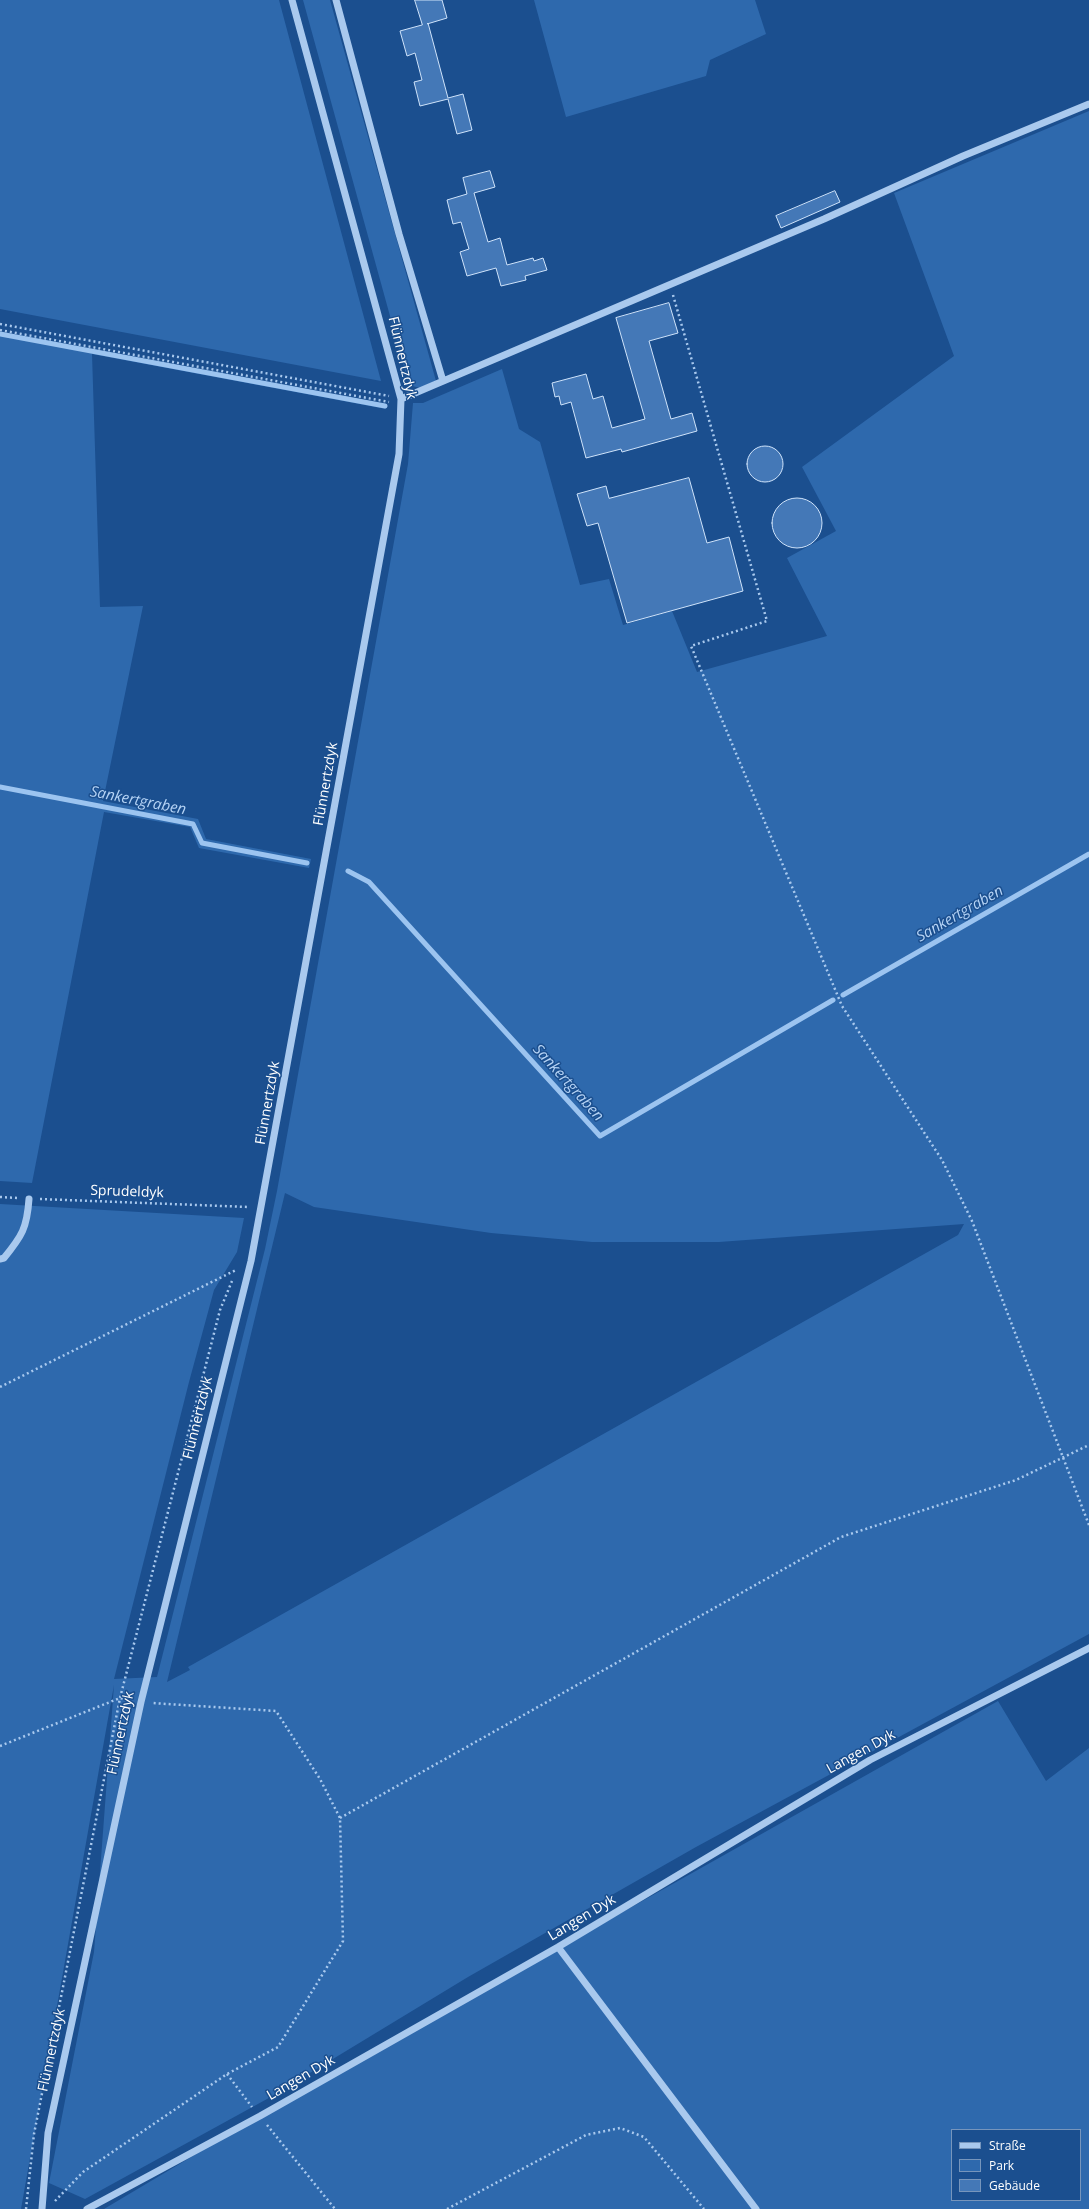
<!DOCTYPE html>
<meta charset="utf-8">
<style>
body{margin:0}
#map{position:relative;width:1089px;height:2209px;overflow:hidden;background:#1b4f8f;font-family:"Open Sans",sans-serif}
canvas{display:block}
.legend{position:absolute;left:951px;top:2129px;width:130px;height:72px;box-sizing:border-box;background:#1b4f8f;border:1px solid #7695bc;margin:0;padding:5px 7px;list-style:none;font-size:12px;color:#fff}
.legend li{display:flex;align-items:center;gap:8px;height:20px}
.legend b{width:20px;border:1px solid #7695bc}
</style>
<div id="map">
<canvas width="1089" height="2209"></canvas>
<ul class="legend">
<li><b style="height:5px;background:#a9c9ee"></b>Straße</li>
<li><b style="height:11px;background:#2e69ad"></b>Park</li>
<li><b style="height:11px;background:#4478b7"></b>Gebäude</li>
</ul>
</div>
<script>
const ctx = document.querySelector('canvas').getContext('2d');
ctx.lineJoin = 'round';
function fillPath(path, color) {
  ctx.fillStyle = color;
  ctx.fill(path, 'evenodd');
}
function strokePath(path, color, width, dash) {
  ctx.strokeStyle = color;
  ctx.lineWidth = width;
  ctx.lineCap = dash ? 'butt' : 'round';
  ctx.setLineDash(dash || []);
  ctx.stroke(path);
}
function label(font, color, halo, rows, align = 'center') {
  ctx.font = font + ' "Open Sans",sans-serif';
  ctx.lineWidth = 3;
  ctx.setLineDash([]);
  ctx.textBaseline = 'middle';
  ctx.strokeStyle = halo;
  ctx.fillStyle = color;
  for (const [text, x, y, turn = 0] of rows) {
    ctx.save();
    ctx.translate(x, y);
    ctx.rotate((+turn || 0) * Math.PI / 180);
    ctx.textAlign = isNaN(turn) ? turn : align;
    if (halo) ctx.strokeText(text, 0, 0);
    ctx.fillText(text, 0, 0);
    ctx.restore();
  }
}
fillPath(new Path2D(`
 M 0,0 L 279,0 L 381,381 L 0,309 Z
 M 303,0 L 330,0 L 436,381 L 420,388 L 409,385 Z
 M 534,0 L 755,0 L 766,34 L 710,60 L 706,76 L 566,117 Z
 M 1089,111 L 1089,1634 L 696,1847 L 468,1977 L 267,2099 L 85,2199 L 49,2183 L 94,1952 L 114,1685 L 21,2209 L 0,2209 L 0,1204 L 244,1218 L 237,1252 L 214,1290 L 189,1382 L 114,1679 L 157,1677 L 265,1249 L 277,1191 L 408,464 L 413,403 L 423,403 L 502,369 L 519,429 L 540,442 L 580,585 L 609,579 L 623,625 L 672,611 L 697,672 L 827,636 L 787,558 L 836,531 L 802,467 L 954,356 L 894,193 ZM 285,1193 L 314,1207 L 491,1233 L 592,1242 L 719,1242 L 964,1224 L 958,1235 L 188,1667 L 190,1670 L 167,1682 Z
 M 0,332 L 386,404 L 386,409 L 92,354 L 100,607 L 143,606 L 103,801 L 198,819 L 206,839 L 311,859 L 309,868 L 199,848 L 190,827 L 104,812 L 32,1183 L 0,1181 Z
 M 998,1701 L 1046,1781 L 1089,1748 L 1089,2209 L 104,2209 L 260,2116 ZM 952,2130 L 1080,2130 L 1080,2200 L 952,2200 Z`), '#2e69ad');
strokePath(new Path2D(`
 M 0,334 L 385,406
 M 0,787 L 193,824 L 202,843 L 307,863
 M 348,871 L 369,882 L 600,1136 L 833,1000
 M 843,995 L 1089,854`), '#9cc4f0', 5);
const building = new Path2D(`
 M 415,0 L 442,0 L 447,18 L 427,24 L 428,23 L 448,98 L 463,94 L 472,130 L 457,134 L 448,99 L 420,106 L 414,82 L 422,80 L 415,53 L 407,56 L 400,31 L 422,25 Z
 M 490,171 L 495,187 L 474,193 L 488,242 L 500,238 L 507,265 L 533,258 L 534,261 L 543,258 L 547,270 L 525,276 L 526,280 L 501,286 L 496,268 L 467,276 L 460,252 L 469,249 L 465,236 L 461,222 L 453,224 L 447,200 L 467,194 L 463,178 Z
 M 835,191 L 840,202 L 781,228 L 776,216 Z
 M 669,303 L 678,333 L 649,341 L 671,419 L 692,413 L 697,431 L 622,452 L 621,449 L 586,458 L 571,402 L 561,405 L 559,396 L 555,397 L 552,383 L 586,374 L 593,399 L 603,396 L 612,428 L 645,419 L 616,318 Z
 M747 464a18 18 0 1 1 36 0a18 18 0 1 1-36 0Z
 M 689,478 L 707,543 L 729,537 L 743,591 L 627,623 L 598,523 L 587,526 L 577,494 L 606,486 L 609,498 Z
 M772 523a25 25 0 1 1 50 0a25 25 0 1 1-50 0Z`);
fillPath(building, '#4478b7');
strokePath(building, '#cfe3fa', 1);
strokePath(new Path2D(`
 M 673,295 L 767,621 L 691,646 L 842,1006 L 942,1160 L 972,1221 L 1089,1525
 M 0,324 L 389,396
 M 0,330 L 389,402
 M 0,1197 L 18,1198
 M 40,1199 L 249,1207
 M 0,1387 L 236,1270
 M 0,1746 L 120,1698 L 129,1700
 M 340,1818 L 841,1537 L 1016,1480 L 1089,1445
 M 227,2074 L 252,2107
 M 267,2125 L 335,2209
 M 55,2201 L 83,2172 L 227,2074 L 278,2047 L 343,1941 L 340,1818 L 320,1779 L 276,1711 L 152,1703
 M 26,2209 L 34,2134 L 120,1698 L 220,1310 L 232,1281
 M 447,2209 L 586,2135 L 620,2128 L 644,2137 L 704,2209`), '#a9c9ee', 2.5, [2, 3]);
strokePath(new Path2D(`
 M 336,0 L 399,234 L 443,381
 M 401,399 L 824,219 L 963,156 L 1089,104
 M 0,1259 L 4,1258 C 22,1236 27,1228 29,1199
 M 558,1947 L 756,2209
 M 42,2209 L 48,2133 L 141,1702 L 251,1261 L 399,454 L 401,399 L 292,0
 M 87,2209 L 260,2116 L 558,1947 L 870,1760 L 1089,1648`), '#a9c9ee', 7);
label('14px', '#fff', '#1b4f8f', [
 ["Flünnertzdyk",402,358,77],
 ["Flünnertzdyk",326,784,-80],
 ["Flünnertzdyk",268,1103,-80],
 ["Sprudeldyk",127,1192,2],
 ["Flünnertzdyk",198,1418,-76],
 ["Flünnertzdyk",121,1733,-78],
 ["Langen Dyk",861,1752,-29],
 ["Langen Dyk",582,1918,-31],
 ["Flünnertzdyk",52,2050,-78],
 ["Langen Dyk",301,2078,-30]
]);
label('italic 15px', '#b5d3f5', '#1b4f8f', [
 ["Sankertgraben",138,801,11],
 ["Sankertgraben",960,914,-30],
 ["Sankertgraben",568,1083,48]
]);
</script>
